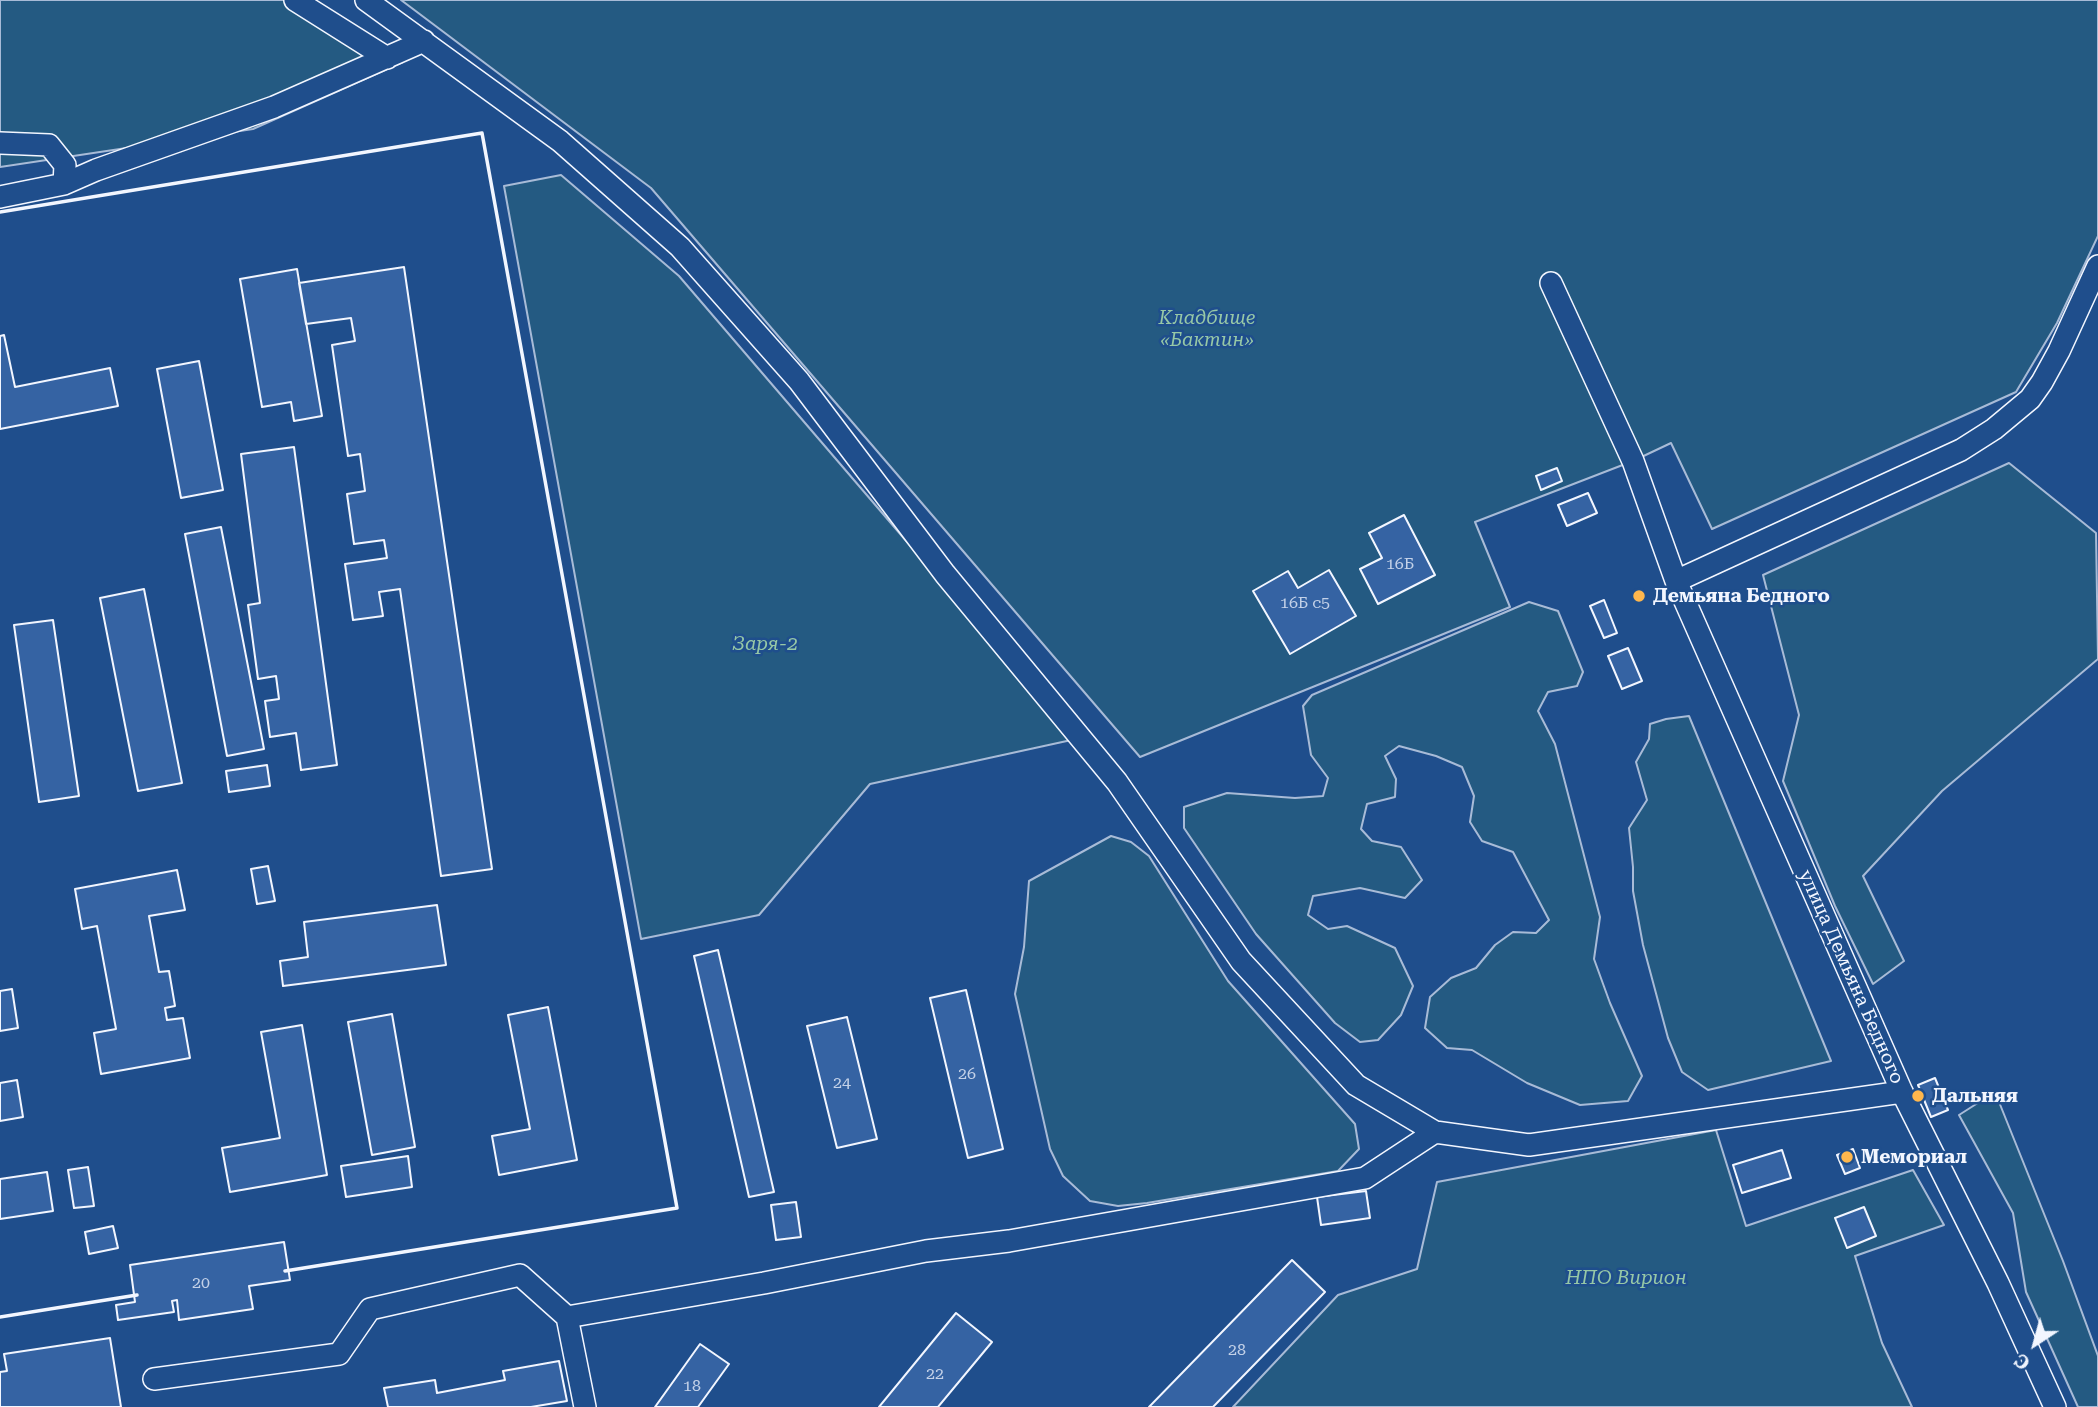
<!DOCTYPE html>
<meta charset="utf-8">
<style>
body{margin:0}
#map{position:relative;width:2098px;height:1407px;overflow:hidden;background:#1f4e8c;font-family:"Roboto Serif",serif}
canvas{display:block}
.north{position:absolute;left:2000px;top:1309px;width:70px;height:70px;-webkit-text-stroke:5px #1f4e8c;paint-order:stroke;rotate:216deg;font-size:19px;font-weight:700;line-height:28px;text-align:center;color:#f2f6ff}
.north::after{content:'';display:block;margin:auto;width:24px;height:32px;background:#f2f6ff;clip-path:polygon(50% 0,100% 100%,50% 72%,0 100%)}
</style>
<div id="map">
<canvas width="2098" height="1407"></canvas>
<div class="north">С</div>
</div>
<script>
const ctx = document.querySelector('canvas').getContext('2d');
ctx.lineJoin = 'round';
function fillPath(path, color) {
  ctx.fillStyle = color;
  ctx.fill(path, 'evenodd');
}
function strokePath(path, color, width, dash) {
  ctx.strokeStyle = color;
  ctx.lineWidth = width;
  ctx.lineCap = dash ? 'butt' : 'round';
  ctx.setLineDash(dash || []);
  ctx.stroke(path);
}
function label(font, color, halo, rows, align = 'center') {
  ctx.font = font + ' "Roboto Serif",serif';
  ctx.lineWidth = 5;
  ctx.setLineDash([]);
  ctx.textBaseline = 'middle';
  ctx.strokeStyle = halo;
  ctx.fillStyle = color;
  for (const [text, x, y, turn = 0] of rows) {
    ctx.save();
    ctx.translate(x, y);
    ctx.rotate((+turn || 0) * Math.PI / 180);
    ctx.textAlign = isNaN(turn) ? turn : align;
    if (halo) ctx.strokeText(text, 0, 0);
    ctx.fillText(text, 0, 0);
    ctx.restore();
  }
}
const green = new Path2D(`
 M 0,0 L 302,0 L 403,62 L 253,129 L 0,167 Z
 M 401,0 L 2098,0 L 2098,236 L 2057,323 L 2016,392 L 1712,529 L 1671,443 L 1633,461 L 1475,522 L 1510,607 L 1140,757 L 651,188 Z
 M 561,175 L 679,276 L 1076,739 L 870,784 L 759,915 L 641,939 L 504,186 Z
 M 2009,463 L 2096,533 L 2098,659 L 1942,791 L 1863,876 L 1904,961 L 1873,984 L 1835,906 L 1783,781 L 1799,715 L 1763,575 Z
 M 1529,602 L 1558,611 L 1583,672 L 1577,686 L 1548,692 L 1538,711 L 1555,744 L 1600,917 L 1594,959 L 1610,1003 L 1642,1076 L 1628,1101 L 1580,1105 L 1527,1083 L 1472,1050 L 1447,1048 L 1425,1028 L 1430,997 L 1451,978 L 1476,968 L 1495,945 L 1513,932 L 1536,933 L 1549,920 L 1513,852 L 1482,841 L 1470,822 L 1474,796 L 1462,767 L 1436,756 L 1399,746 L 1385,756 L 1396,779 L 1395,797 L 1367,804 L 1361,829 L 1372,841 L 1401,847 L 1422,880 L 1405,898 L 1360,888 L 1313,896 L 1308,915 L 1328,929 L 1347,926 L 1395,948 L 1413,986 L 1401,1015 L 1378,1040 L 1360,1042 L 1335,1023 L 1256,934 L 1184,828 L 1184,807 L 1227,793 L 1295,798 L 1323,796 L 1328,778 L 1311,755 L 1303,706 L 1312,695 Z
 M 1689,716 L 1831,1061 L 1708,1090 L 1682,1072 L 1668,1038 L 1643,945 L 1633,891 L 1633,867 L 1629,828 L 1647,800 L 1636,762 L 1649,739 L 1650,724 L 1666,719 Z
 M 1111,836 L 1131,842 L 1149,856 L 1228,981 L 1355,1124 L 1359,1149 L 1338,1171 L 1147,1203 L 1118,1206 L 1090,1201 L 1063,1176 L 1050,1149 L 1015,994 L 1024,947 L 1029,881 Z
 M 1995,1092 L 2063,1261 L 2098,1356 L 2098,1407 L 2078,1407 L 2026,1292 L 2013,1213 L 1959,1115 Z
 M 1716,1130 L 1746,1226 L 1913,1170 L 1944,1225 L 1855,1256 L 1882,1343 L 1912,1407 L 1233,1407 L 1338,1295 L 1417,1269 L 1437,1182 Z`);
fillPath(green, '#245a82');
strokePath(green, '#a8bbd7', 2);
const building = new Path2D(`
 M 404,267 L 492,869 L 441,876 L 400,589 L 379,592 L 383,616 L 353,620 L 345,564 L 387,558 L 384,540 L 354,544 L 347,494 L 365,491 L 360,454 L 348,456 L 332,345 L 355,341 L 351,318 L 306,324 L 299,283 Z
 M 297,269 L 322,416 L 294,421 L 291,402 L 262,407 L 240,279 Z
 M 4,335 L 15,387 L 110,368 L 118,406 L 0,429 L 0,336 Z
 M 199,361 L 223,490 L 181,498 L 157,369 Z
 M 294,447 L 337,765 L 301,770 L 296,733 L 270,737 L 265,701 L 279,699 L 276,676 L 258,679 L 248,605 L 260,603 L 241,454 Z
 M 1557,468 L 1562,481 L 1541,490 L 1536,476 Z
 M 1588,493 L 1597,513 L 1567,526 L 1558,505 Z
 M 1404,515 L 1435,575 L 1378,604 L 1360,569 L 1382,558 L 1369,533 Z
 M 221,527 L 264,749 L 227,756 L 185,534 Z
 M 1329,570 L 1356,616 L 1290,654 L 1253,591 L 1288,571 L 1298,588 Z
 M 144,589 L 182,783 L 138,791 L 100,598 Z
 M 1604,600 L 1617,633 L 1604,638 L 1590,606 Z
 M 53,620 L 79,796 L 39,802 L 14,625 Z
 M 1628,648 L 1642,681 L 1622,689 L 1608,656 Z
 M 267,765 L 270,786 L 229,792 L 226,771 Z
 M 268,866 L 275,901 L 257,904 L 251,869 Z
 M 177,870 L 185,910 L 149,916 L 159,972 L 169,971 L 175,1006 L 165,1008 L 167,1020 L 183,1018 L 190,1058 L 101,1074 L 94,1033 L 116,1029 L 97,926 L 82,929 L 75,889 Z
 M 437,905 L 446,965 L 283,986 L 280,961 L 308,957 L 304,922 Z
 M 718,950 L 774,1192 L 749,1197 L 694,956 Z
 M 12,989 L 18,1028 L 0,1031 L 0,991 Z
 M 966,990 L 1003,1149 L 968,1158 L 930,998 Z
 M 548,1007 L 577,1160 L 499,1175 L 492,1136 L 530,1129 L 508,1015 Z
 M 392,1014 L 415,1147 L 372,1155 L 348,1022 Z
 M 847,1017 L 877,1139 L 837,1148 L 807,1026 Z
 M 302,1025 L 327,1175 L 230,1192 L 222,1148 L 280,1138 L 261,1032 Z
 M 1935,1078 L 1948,1110 L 1931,1117 L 1918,1085 Z
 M 17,1080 L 23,1117 L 0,1121 L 0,1083 Z
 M 1853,1149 L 1860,1168 L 1845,1174 L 1837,1155 Z
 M 1782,1150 L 1791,1178 L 1742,1193 L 1733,1165 Z
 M 408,1156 L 412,1187 L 346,1197 L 341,1166 Z
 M 88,1167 L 94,1206 L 74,1208 L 68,1170 Z
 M 47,1172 L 53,1211 L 0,1219 L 0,1179 Z
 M 1366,1191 L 1370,1218 L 1321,1225 L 1317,1197 Z
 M 796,1202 L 801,1237 L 776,1240 L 771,1205 Z
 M 1864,1207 L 1876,1236 L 1847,1248 L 1835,1218 Z
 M 113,1226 L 118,1248 L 89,1254 L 85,1232 Z
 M 284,1242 L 290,1280 L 249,1286 L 253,1309 L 179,1320 L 177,1300 L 172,1301 L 174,1312 L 118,1320 L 116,1305 L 135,1302 L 130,1265 Z
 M 1292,1260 L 1325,1292 L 1213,1407 L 1149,1407 Z
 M 956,1313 L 992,1342 L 938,1407 L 879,1407 Z
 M 110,1338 L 121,1407 L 0,1407 L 0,1372 L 7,1371 L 4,1354 Z
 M 700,1344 L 729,1364 L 698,1407 L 655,1407 Z
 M 559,1361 L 567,1401 L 531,1407 L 388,1407 L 384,1388 L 435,1380 L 437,1393 L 505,1380 L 503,1371 Z`);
fillPath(building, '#3563a3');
strokePath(building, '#f2f6ff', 2);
const minor = new Path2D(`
 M 295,0 L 387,58
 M 366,0 L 560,141 L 680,247 L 799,381 L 945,574 L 1117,782 L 1241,961 L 1356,1085 L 1435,1132 L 1529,1145 L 1902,1092
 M 0,143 L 49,145 L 65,165 L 64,184
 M 0,197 L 64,184 L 96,170 L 274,107 L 424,41
 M 1551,283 L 1633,461 L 1676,581 L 1902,1092 L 1998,1283 L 2055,1407
 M 1676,581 L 1961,450 L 1994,429 L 2030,399 L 2042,382 L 2059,351 L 2098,266
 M 567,1317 L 764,1283 L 926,1251 L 1009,1241 L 1365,1178 L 1435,1132
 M 154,1379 L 339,1354 L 370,1309 L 520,1275 L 567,1317 L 585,1407`);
strokePath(minor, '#f2f6ff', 24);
strokePath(minor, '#1f4e8c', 21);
strokePath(new Path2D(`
 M 0,212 L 482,133 L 677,1208 L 285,1271
 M 0,1317 L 137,1295`), '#f2f6ff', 3.5);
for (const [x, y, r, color] of [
 [1639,596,7,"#ffb74d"],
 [1918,1096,7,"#ffb74d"],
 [1847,1157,7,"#ffb74d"]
]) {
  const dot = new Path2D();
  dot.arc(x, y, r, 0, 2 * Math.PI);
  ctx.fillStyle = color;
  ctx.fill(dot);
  strokePath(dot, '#1f4e8c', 2.5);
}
label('16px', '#c3d1e8', null, [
 ["16Б",1400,564],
 ["16Б с5",1305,603],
 ["26",967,1074],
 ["24",842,1083],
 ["20",201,1283],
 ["28",1237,1350],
 ["22",935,1374],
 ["18",692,1386]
]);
label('italic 19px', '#97c8a6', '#1f4e8c', [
 ["Кладбище",1207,318],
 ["«Бактин»",1207,340],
 ["Заря-2",765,644],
 ["НПО Вирион",1626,1278]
]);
label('bold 19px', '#f2f6ff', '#1f4e8c', [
 ["Демьяна Бедного",1653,596],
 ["Дальняя",1932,1096],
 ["Мемориал",1861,1157]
], 'left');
label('19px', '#f2f6ff', '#1f4e8c', [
 ["улица Демьяна Бедного",1851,977,66]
]);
</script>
